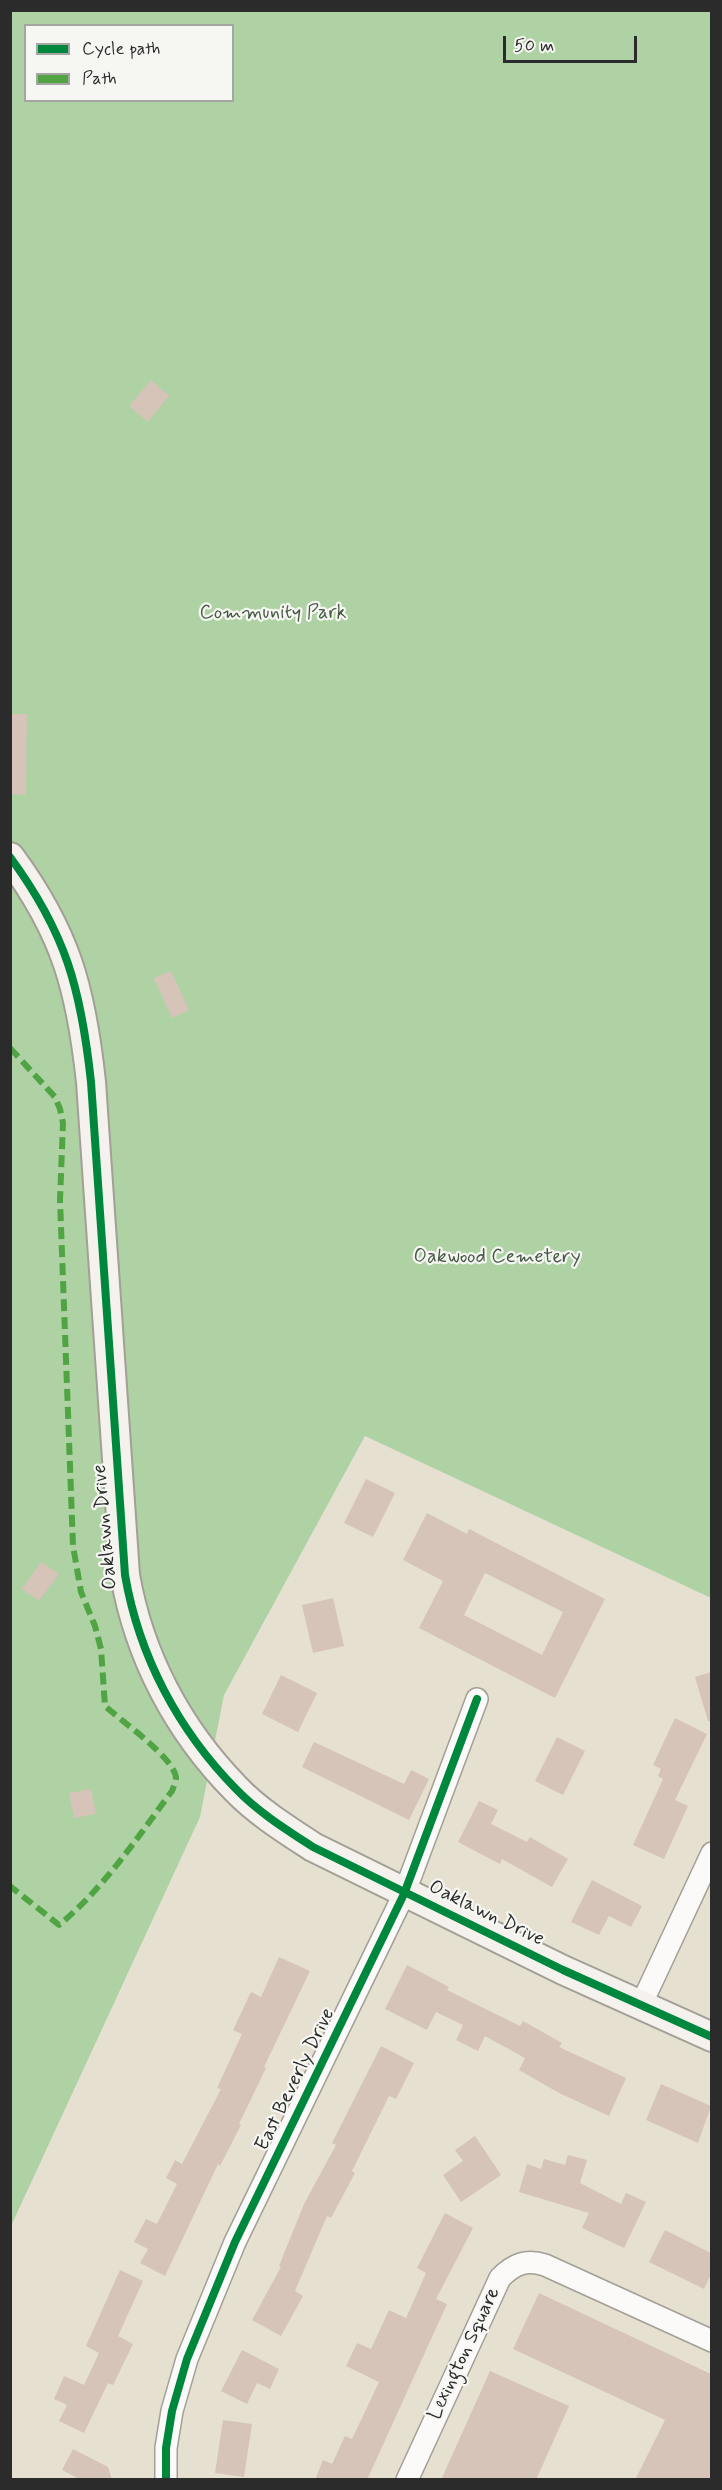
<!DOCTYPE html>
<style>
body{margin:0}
#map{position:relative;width:722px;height:2490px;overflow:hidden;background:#e6e0d1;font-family:Mynerve,sans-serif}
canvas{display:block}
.frame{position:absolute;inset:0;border:12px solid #2b2b2b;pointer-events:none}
.legend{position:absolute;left:24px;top:24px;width:210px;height:78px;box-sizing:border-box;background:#f6f6f2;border:2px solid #a5a5a2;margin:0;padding:8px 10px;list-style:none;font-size:18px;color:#2b2b2b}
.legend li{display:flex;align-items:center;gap:12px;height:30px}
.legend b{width:30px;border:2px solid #a5a5a2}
.scale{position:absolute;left:503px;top:36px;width:134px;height:27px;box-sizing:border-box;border:3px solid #2b2b2b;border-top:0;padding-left:8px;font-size:18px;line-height:21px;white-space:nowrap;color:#2b2b2b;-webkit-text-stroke:4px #f6f6f2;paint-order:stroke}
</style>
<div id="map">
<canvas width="722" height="2490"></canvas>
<div class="frame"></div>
<ul class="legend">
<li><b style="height:8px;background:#00873e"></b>Cycle path</li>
<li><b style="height:8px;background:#51a443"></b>Path</li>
</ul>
<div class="scale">50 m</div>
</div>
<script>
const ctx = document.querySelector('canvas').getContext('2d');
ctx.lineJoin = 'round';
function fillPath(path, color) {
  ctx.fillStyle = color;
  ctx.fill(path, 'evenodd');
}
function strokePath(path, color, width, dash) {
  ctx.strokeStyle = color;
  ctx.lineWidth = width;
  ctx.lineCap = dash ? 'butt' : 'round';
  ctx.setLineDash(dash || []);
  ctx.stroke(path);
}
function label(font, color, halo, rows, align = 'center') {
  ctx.font = font + ' Mynerve,sans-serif';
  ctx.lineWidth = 4.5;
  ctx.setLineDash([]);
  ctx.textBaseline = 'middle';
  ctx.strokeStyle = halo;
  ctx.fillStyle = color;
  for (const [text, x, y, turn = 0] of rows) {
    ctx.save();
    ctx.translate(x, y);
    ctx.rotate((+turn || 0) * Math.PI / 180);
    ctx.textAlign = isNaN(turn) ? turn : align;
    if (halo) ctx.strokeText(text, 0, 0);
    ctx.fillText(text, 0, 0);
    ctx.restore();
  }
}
fillPath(new Path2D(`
 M 11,11 L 711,11 L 711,1598 L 365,1436 L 224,1695 L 200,1817 L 11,2226 ZM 26,26 L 232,26 L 232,100 L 26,100 Z`), '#afd2a5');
fillPath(new Path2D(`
 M 151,380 L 169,396 L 148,422 L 129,406 Z
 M 10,714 L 27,714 L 26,795 L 10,794 Z
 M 171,971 L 189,1010 L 172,1018 L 154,978 Z
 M 366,1479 L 395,1493 L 373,1537 L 344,1523 Z
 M 427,1513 L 467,1534 L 469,1529 L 605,1599 L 555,1698 L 419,1628 L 443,1581 L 403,1560 ZM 485,1573 L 563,1612 L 542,1655 L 464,1615 Z
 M 41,1562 L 59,1574 L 39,1601 L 22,1589 Z
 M 333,1598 L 344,1646 L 313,1653 L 302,1605 Z
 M 711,1672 L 711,1721 L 708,1721 L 695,1677 Z
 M 281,1675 L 317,1693 L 298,1732 L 262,1714 Z
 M 675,1718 L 707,1734 L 675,1800 L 688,1806 L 664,1859 L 633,1845 L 663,1779 L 658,1776 L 661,1769 L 653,1765 Z
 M 557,1737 L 585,1751 L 563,1795 L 535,1781 Z
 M 314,1742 L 404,1784 L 411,1770 L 429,1779 L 409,1820 L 302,1767 Z
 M 91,1789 L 96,1814 L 74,1818 L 69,1793 Z
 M 479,1801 L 498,1810 L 491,1824 L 527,1842 L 530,1837 L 568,1859 L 552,1887 L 502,1859 L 500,1864 L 458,1842 Z
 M 592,1880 L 642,1906 L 631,1927 L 609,1916 L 599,1935 L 571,1922 Z
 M 279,1957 L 310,1971 L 264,2067 L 266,2068 L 239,2124 L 241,2125 L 220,2166 L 218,2164 L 165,2276 L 140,2263 L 148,2249 L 134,2242 L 146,2219 L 157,2224 L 177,2184 L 166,2178 L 175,2160 L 182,2164 L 221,2089 L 217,2088 L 242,2034 L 233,2030 L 251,1992 L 261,1997 Z
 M 407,1965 L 449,1987 L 447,1990 L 520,2026 L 523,2021 L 562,2043 L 559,2047 L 626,2078 L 609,2116 L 559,2093 L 519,2070 L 525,2058 L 485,2036 L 478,2051 L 456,2040 L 463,2025 L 436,2012 L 427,2030 L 385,2009 Z
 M 381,2046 L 414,2063 L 396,2099 L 389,2096 L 352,2171 L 355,2173 L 331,2218 L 327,2216 L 295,2291 L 303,2296 L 281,2336 L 252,2320 L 281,2267 L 279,2266 L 304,2204 L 336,2145 L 332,2143 Z
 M 661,2084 L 711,2106 L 698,2143 L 646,2120 Z
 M 475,2136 L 501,2175 L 461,2202 L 443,2175 L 463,2161 L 455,2150 Z
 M 568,2155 L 587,2160 L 580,2183 L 621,2204 L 626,2193 L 646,2202 L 624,2248 L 582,2228 L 589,2213 L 519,2192 L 527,2164 L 541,2169 L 544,2159 L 565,2165 Z
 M 445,2213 L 473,2228 L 436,2299 L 447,2304 L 367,2480 L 315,2480 L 323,2460 L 332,2464 L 345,2436 L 352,2439 L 379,2382 L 346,2366 L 357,2343 L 371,2349 L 389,2310 L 406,2318 L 426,2273 L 417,2268 Z
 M 665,2230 L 711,2253 L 711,2274 L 704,2289 L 649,2262 Z
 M 120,2270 L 143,2281 L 118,2336 L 133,2344 L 113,2385 L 108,2383 L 84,2433 L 59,2421 L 67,2405 L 54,2399 L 64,2376 L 84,2385 L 99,2353 L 86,2346 Z
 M 539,2293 L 711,2374 L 711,2480 L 635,2480 L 665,2420 L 513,2349 Z
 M 242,2350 L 279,2369 L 270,2389 L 257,2383 L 247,2404 L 221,2391 Z
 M 490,2371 L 569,2406 L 536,2480 L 441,2480 Z
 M 223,2420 L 252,2424 L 244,2477 L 215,2473 Z
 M 73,2449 L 108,2467 L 112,2480 L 81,2480 L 62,2470 Z`), '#d6c4b8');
const street = new Path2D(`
 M 641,2005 L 712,1853
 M 166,2480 L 166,2448 L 172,2411 L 187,2359 L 235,2242 L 404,1894 L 477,1699
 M 407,2480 L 500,2278 C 514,2264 526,2259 545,2265 L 712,2341`);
const secondary = new Path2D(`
 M 10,857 C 66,933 81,989 91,1082 L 125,1575 C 139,1656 178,1730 236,1789 C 258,1812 287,1830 313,1847 L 563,1970 L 712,2037`);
strokePath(street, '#a29f96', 24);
strokePath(secondary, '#a29f96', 32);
strokePath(street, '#fbfaf8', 21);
strokePath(secondary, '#f5f2ee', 28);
strokePath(new Path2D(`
 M 10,1048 L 55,1097 L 60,1109 L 63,1123 L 60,1200 L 73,1546 L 81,1592 L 95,1626 L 101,1649 L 105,1706 C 120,1720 175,1758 176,1778 C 176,1782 173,1788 172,1791 C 137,1838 105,1887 59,1925 L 10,1886`), '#51a443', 6, [12, 6]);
strokePath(new Path2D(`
 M 10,857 C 66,933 81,989 91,1082 L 125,1575 C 139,1656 178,1730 236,1789 C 258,1812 287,1830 313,1847 L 563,1970 L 712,2037
 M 166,2480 L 166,2448 L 172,2411 L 187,2359 L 235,2242 L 404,1894 L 477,1699`), '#00873e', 8);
label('20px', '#455a45', '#f6f6f2', [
 ["Community Park",273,614],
 ["Oakwood Cemetery",497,1258]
]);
label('20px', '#2b2b2b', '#f6f6f2', [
 ["Oaklawn Drive",106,1527,-95],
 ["Oaklawn Drive",486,1914,26],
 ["East Beverly Drive",296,2080,-64],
 ["Lexington Square",465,2354,-65]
]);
</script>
